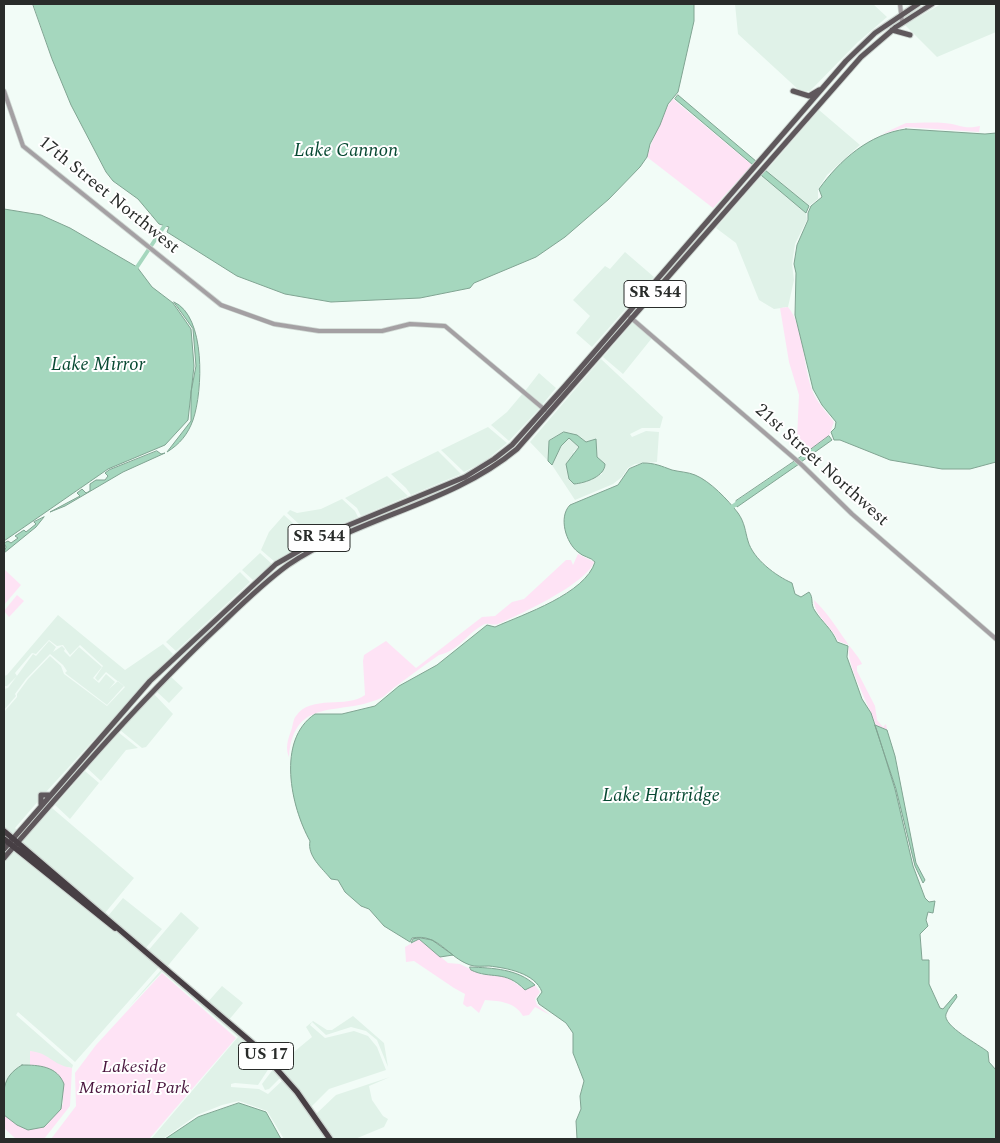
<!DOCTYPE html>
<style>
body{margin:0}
#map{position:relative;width:1000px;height:1143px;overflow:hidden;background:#f2fcf7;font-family:Spectral,serif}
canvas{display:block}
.frame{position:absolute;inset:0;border:5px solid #292c2a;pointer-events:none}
</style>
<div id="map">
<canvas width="1000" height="1143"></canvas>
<div class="frame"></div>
</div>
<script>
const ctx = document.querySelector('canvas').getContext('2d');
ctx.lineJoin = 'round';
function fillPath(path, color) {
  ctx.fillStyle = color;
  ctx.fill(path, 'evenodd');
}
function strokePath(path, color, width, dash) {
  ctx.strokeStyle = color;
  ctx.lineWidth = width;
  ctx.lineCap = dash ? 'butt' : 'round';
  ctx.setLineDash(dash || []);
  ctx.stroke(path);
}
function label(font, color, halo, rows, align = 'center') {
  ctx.font = font + ' Spectral,serif';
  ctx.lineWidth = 4;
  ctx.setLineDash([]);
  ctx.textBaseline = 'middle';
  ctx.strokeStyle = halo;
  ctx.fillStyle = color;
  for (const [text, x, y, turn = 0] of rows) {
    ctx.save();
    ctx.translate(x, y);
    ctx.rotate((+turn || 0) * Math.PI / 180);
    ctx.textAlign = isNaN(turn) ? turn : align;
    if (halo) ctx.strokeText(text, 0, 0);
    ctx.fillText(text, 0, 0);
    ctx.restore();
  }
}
fillPath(new Path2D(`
 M 735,4 L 873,4 L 887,17 L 858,42 L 810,91 L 801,92 L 738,34 Z
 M 941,4 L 996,4 L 996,32 L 937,57 L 905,25 Z
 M 819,110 L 860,145 L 827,175 L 818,189 L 818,199 L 809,206 L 766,171 Z
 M 762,175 L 806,213 L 807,220 L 795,244 L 792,264 L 794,280 L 788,307 L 774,309 L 759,300 L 736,243 L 716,228 Z
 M 625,252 L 654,277 L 592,347 L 576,333 L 590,316 L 573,300 L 605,266 L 610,269 Z
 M 633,322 L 652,338 L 623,374 L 603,357 Z
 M 601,359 L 663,417 L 660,428 L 642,428 L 630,434 L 632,437 L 646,431 L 659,432 L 657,462 L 635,464 L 628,468 L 622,477 L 613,484 L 575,500 L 552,465 L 561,446 L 569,438 L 579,447 L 573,452 L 594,477 L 602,474 L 597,457 L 596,439 L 586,442 L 577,435 L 549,441 L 548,461 L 530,442 Z
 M 539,373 L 556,388 L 542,405 L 525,391 Z
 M 523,393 L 540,408 L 509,441 L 491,425 L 507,412 Z
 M 488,427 L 507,443 L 485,461 L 464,472 L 441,450 Z
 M 438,451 L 461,474 L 411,495 L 406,488 L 391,474 Z
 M 387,476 L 408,496 L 361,516 L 357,508 L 345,498 Z
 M 342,499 L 355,511 L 358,517 L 313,537 L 287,513 L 290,510 L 297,513 L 321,509 Z
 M 284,515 L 310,539 L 275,562 L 261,550 L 269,532 Z
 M 260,553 L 272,564 L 253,580 L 242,570 Z
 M 240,572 L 250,582 L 176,651 L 166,642 Z
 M 58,615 L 125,670 L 163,644 L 173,654 L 45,793 L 39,793 L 40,799 L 15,828 L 17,830 L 12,835 L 4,828 L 4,712 L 17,697 L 17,694 L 28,679 L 50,656 L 61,666 L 64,674 L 107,706 L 125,687 L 106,672 L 98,681 L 95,678 L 103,666 L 80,645 L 70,655 L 63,645 L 57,646 L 49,640 L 36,654 L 32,653 L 15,673 L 17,676 L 7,686 L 4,686 L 4,676 L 7,675 Z
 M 49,641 L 56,647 L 53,652 L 62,646 L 65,649 L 64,651 L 70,657 L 79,647 L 102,667 L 93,678 L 99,683 L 106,674 L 115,682 L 109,689 L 118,681 L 124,686 L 107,705 L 65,673 L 67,671 L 63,665 L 50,654 L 26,679 L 15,694 L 16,696 L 4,710 L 4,689 L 8,688 L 33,654 L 36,656 Z
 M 170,676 L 183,688 L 169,703 L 156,691 Z
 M 153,693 L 173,714 L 146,747 L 142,748 L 120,730 Z
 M 118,732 L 138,748 L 126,750 L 101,781 L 87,768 Z
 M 85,771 L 99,783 L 70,819 L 55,805 Z
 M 52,808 L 134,878 L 105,913 L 21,842 Z
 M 14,849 L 77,902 L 126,938 L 159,967 L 75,1062 L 18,1012 L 16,1015 L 73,1065 L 72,1068 L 59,1066 L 30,1051 L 30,1065 L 22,1065 L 4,1087 L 4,861 Z
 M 123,898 L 162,929 L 144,950 L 108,916 Z
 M 181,912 L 199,928 L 166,968 L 147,952 Z
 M 162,969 L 248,1042 L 271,1065 L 258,1085 L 235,1083 L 231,1084 L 231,1087 L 259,1089 L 268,1094 L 284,1079 L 328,1139 L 284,1139 L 267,1111 L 239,1101 L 222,1105 L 197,1115 L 163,1139 L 151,1139 L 238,1037 L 162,972 L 128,1008 Z
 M 222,986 L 243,1003 L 228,1021 L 207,1003 Z
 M 353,1016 L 384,1043 L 388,1067 L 377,1040 L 366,1031 L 351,1027 L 326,1035 L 312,1022 L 310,1025 L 325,1038 L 354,1031 L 368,1036 L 377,1047 L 386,1070 L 329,1089 L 311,1107 L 277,1066 L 312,1037 L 306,1027 L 313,1021 L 327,1030 L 332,1030 Z
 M 274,1068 L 282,1076 L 269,1089 L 265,1090 L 262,1084 Z
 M 390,1077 L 369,1086 L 372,1100 L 383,1116 L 388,1119 L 384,1127 L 355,1139 L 332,1139 L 316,1114 L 336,1095 Z`), '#e0f2e8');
fillPath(new Path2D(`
 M 673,99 L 752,165 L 713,208 L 647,157 C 651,144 664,108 673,99 Z
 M 906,123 C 919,123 931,122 944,123 C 960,124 963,130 980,126 L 979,132 L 906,127 L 882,134 Z
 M 788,307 C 804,326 803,366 812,390 C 817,403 826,411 834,422 L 829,436 L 803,456 L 797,439 L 799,395 L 789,362 L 780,308 Z
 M 578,554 L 594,562 C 586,584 521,614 498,624 C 492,626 488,622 483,625 C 466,634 460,650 439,655 C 425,665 412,674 399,684 C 392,688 387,695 381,698 C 340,717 294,695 289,757 C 285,748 288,739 291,731 C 293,726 293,719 296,716 C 311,694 347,709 365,695 L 363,661 L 364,655 L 386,641 L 416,668 L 482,617 L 495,616 L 512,602 L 524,599 L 566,560 L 571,560 L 573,565 Z
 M 4,569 L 21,585 L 4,605 Z
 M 17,595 L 24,601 L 9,617 L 4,611 Z
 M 814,600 C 829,615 834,624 846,641 C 851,649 858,655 862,664 L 857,666 L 857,671 L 875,706 L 877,720 L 883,727 L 886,724 L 887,730 L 875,725 C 870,705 845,664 849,645 L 838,641 C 832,626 814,616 814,600 Z
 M 419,939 L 448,963 L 460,964 L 482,975 L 491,973 L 507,977 L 525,990 L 535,985 L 540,992 L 535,999 L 537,1005 L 550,1015 L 535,1007 L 529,1015 L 523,1016 C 515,1002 500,1001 485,1000 L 479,1013 L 471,1006 L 467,1007 L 463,1004 L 465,994 L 454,988 L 414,961 L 406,962 L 405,947 Z
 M 162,973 L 236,1038 L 149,1139 L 51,1139 L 76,1106 L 75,1073 L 96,1045 Z
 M 30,1051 C 50,1053 52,1065 72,1068 L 70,1106 L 44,1139 L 16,1139 L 4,1128 L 4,1115 L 17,1125 L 39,1128 L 48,1124 L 63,1104 L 63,1097 L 36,1065 L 30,1065 Z`), '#fee3f5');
const water = new Path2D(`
 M 33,4 L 694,4 L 694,21 L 678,92 L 668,104 L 660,125 L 650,144 L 647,157 L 640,167 L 609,199 L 565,237 L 536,257 L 474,283 L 470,288 L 420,298 L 331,302 L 285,294 L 237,276 L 167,232 L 169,227 L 159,224 L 138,199 L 113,181 L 106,172 L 71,105 L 52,59 Z
 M 678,95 L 757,162 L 753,165 L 675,99 Z
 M 906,129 L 985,134 L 996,133 L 996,462 L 970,469 L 942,469 L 890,460 L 840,440 L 834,440 L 831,432 L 835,428 L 836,422 L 822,405 L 813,389 L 795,315 L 796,273 L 794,264 L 797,245 L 808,220 L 808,213 L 811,206 L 822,197 L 819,189 C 840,160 869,134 906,129 Z
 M 765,170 L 809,206 L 806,213 L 761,175 Z
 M 4,209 L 41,215 L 70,228 L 137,267 L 152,287 L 173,303 L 191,329 L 194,366 L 188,420 L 165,445 L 108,469 L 4,541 Z
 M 174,302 C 206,316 203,391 193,420 C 188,434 180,444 167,452 L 191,421 L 191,392 L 196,366 L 193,329 Z
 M 564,432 L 577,435 L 586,442 L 596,439 L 597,457 L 605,464 C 605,476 586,483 574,484 L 569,479 L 566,464 L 579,447 L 569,438 L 561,446 L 552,465 L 548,461 L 549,441 Z
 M 829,436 L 832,440 L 801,462 L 798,459 Z
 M 157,451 L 161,454 L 165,453 L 123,472 L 65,506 L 50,512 L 80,496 L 77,493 L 82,489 L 86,493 L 90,491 L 90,484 L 96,480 L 105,480 L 108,476 L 105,473 L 109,470 Z
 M 795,461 L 799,464 L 737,507 L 736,501 Z
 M 643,463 C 655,463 661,466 672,470 C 680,472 688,472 695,475 C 710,481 728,500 738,513 C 745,523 745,531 748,541 C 753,559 776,576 792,583 L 795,594 L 801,597 L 809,592 C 814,598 810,604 815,611 C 822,622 832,629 837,642 L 848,646 L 847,657 L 862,699 L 871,713 L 878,734 L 895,789 L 913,866 L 925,898 L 929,902 L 935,901 L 933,913 L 928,912 L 926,920 L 928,926 L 920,934 L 922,960 L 929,960 L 929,984 L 940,1008 L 943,1009 L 956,994 L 957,997 C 954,1002 948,1008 946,1014 C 942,1026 980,1045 988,1052 L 989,1062 L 996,1070 L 996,1139 L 577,1139 L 576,1121 L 581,1109 L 580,1096 L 584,1081 L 573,1053 L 573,1033 L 566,1023 L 539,1004 L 537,999 L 542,992 C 535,973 507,968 489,966 C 483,966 475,967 470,965 C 447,957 439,933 412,938 L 410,942 L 384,926 L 369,909 L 361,906 L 345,892 L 338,880 L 331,879 C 322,868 307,856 310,841 C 291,807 276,740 315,714 L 342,714 L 375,706 L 399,686 L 437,665 L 487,625 L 495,627 C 524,614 585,594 595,562 C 591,557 583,557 578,552 C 566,543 558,517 570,505 L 618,485 L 629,469 Z
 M 44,517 L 36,527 L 4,553 L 6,547 L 4,543 L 8,541 L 11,543 L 18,538 L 15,536 L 24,530 L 26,532 L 36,524 L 34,522 Z
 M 875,725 L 887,730 L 895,756 L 916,863 L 925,880 L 923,883 L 915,866 L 896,789 Z
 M 421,938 L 432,940 L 453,955 L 440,957 L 419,939 L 411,943 L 413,939 Z
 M 470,967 C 493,968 518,969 535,985 L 525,990 C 505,969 491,980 471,970 Z
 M 22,1065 C 39,1065 57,1066 64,1084 L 61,1109 L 44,1127 L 28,1130 L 17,1125 L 4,1115 C 4,1092 0,1078 22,1065 Z
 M 239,1103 L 266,1112 L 281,1139 L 165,1139 L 198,1117 Z`);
fillPath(water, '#a5d7be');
strokePath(water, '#80a492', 1);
strokePath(new Path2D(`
 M 137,267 L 165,225
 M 732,507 L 739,502`), '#a5d7be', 4);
const minor = new Path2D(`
 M 900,4 L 902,22
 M 4,91 L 23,146 L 221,305 L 274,324 L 319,331 L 382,331 L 410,324 L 445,326 L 545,410
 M 630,317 L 802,465 L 852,514 L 996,639`);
const major = new Path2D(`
 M 892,30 L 910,35
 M 793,91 L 809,96 L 819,90
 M 41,804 L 41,795 L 49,795
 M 4,849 L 150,681 L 276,564 L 332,532 L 465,477 L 494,459 L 512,445 L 564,387 L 846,61 L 875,33 L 918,4
 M 4,858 C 73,779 141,699 217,628 C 240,606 263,583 288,565 C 360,516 450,505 517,449 L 861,57 L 896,27 L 932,4`);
const highway = new Path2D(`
 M 4,831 L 257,1047 L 297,1092 L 330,1139
 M 4,839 L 115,928`);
strokePath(minor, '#ced7d2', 5.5);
strokePath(major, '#ced7d2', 7);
strokePath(highway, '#ced7d2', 8);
strokePath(minor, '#a4a0a3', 4);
strokePath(major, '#5f585c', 5);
strokePath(highway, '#473f44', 5.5);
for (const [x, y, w] of [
 [655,294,62],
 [319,538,62],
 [266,1056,55]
]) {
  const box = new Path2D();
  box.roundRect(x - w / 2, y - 13.5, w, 27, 4);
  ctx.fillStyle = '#fff';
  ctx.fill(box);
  strokePath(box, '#292c2a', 1);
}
label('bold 16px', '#292c2a', null, [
 ["SR 544",655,294],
 ["SR 544",319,538],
 ["US 17",266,1056]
]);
label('18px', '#292c2a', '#fff', [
 ["17th Street Northwest",108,196,39],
 ["21st Street Northwest",821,466,42]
]);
label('italic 18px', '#4a173e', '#fff', [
 ["Lakeside",134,1068],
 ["Memorial Park",134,1089]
]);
label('italic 19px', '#074932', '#fff', [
 ["Lake Cannon",346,152],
 ["Lake Mirror",98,366],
 ["Lake Hartridge",661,797]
]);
</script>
